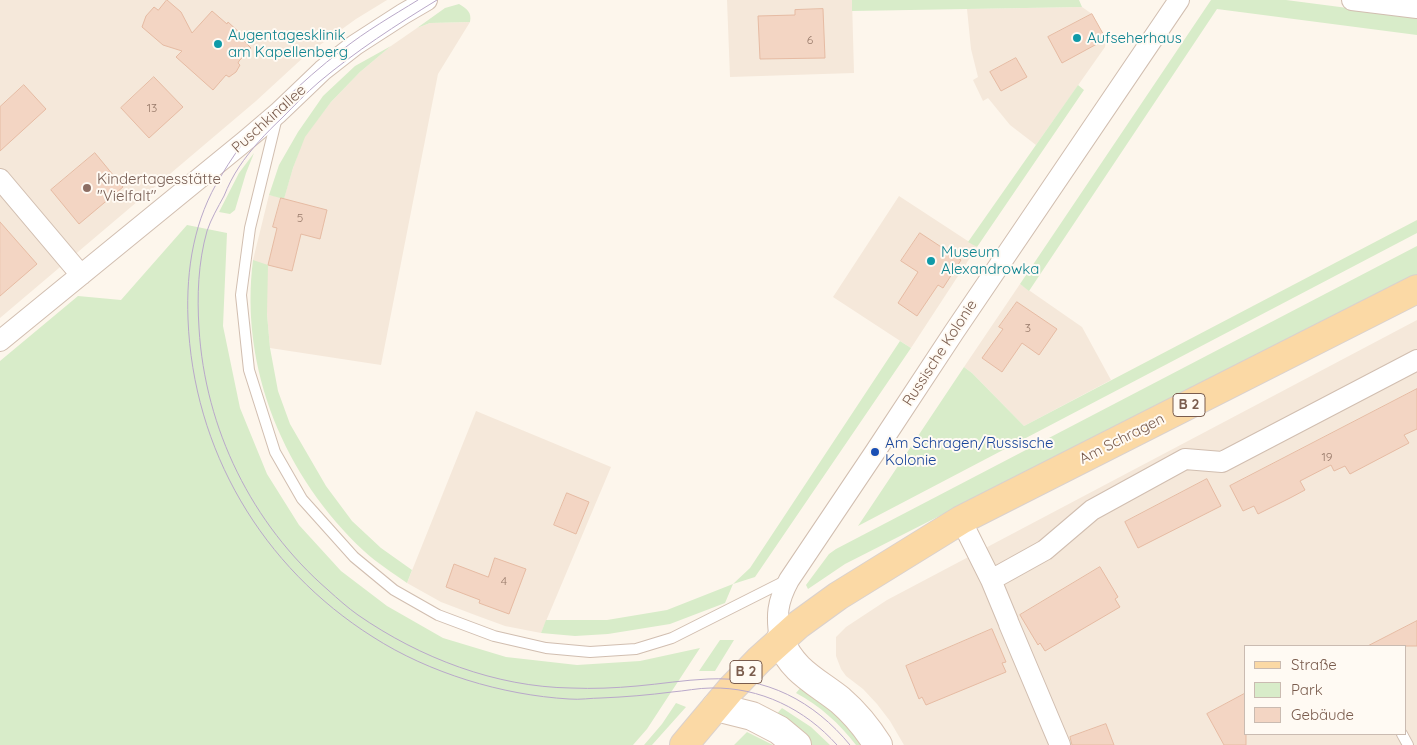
<!DOCTYPE html>
<html>
<head>
<meta charset="utf-8">
<style>
  body { margin:0 }
  #map { position:relative; width:1417px; height:745px; overflow:hidden; background:#fdf6ec; font-family:Quicksand,sans-serif }
  canvas { display:block }
  .legend { position:absolute; left:1244px; top:645px; width:162px; height:90px; box-sizing:border-box; background:#fffaf3; border:1px solid #cabbb1; margin:0; padding:6px 9px; list-style:none; font-size:15px; color:#7a5c4d }
  .legend li { display:flex; align-items:center; gap:10px; height:25px }
  .legend b { width:25px; border:1px solid #cabbb1 }
</style>
</head>
<body>
<div id="map">
<canvas width="1417" height="745"></canvas>
<ul class="legend">
<li><b style="height:6px;background:#fbd9a5"></b>Straße</li>
<li><b style="height:14px;background:#d8ecc9"></b>Park</li>
<li><b style="height:14px;background:#f3d5c3"></b>Gebäude</li>
</ul>
</div>
<script>
const ctx = document.querySelector('canvas').getContext('2d');
ctx.lineJoin = 'round';
function paint(path, color) { ctx.fillStyle = color; ctx.fill(path, 'evenodd'); }
function trace(path, color, width, dash) { ctx.strokeStyle = color; ctx.lineWidth = width; ctx.lineCap = dash ? 'butt' : 'round'; ctx.setLineDash(dash || []); ctx.stroke(path); }
function write(font, color, halo, rows, align = 'center') {
  ctx.font = font + ' Quicksand,sans-serif'; ctx.lineWidth = 4; ctx.setLineDash([]); ctx.textBaseline = 'middle'; ctx.strokeStyle = halo; ctx.fillStyle = color; for (const [text, x, y, turn = 0] of rows) {
    ctx.save(); ctx.translate(x, y); ctx.rotate((+turn || 0) * Math.PI / 180); ctx.textAlign = isNaN(turn) ? turn : align; if (halo) ctx.strokeText(text, 0, 0); ctx.fillText(text, 0, 0); ctx.restore();
  }
}
const residential = new Path2D(`
  M0,0H387L356,19L306,55L256,101L0,318Z
  M727,0H852L854,73L730,77Z
  M1082,7L1092,14L1106,39L1105,47L1036,145L1010,125L988,98L983,101L973,80L978,77L971,49L967,9Z
  M470,22L438,74L381,365L270,348L267,314L253,260L269,195L284,198L293,168L304,137L331,102L360,72L391,46L417,28L430,23Z
  M899,196L977,247L911,348L833,297Z
  M1020,284L1082,327L1111,380L1024,426L972,373L964,367Z
  M1417,320V745H904L890,721L877,704L863,689L846,676L841,669L836,656V637L846,627L887,600ZM1246,646H1406V734H1246Z
  M476,411L611,467L541,633L505,626L475,615L441,602L407,583Z`);
const green = new Path2D(`
  M852,0H1079L1082,7L852,11Z
  M1211,0H1286L1417,17V35L1217,9L1029,291L1020,284Z
  M459,4C467,9 472,12 470,22L430,23L417,28L445,8Z
  M391,46L360,72L331,102L305,137L293,168L284,199L269,195L279,165L298,132L323,96L355,66Z
  M1078,85L1084,90L977,247L968,242Z
  M254,153L246,173L235,210L230,214L219,212L239,173Z
  M1417,220V233L858,526L964,367L972,373L1024,426Z
  M187,225L227,233L223,326L240,408L267,474L299,525L341,571L387,606L443,638L506,657L577,665L640,661L700,648L647,729L633,745H0V361L78,296L121,300Z
  M1417,246V275L1119,430L1085,442L845,564L808,589L806,585L829,554L836,549Z
  M253,260L268,265L267,314L270,348L278,391L290,424L326,486L352,521L381,548L412,570L407,583C393,573 377,563 364,551C285,477 239,369 253,260Z
  M900,341L911,348L755,577L733,584L725,603L670,624L608,634L575,636L541,633L546,620H607L667,610L733,584L750,568Z
  M720,640H734L715,671H699Z
  M802,686L824,703L845,722L863,745H856C839,723 820,706 796,693Z
  M676,703L686,707L652,745H644L662,724Z
  M782,708L811,727L830,745H810L774,717Z
  M747,732L773,745H734Z`);
const building = new Path2D(`
  M167,0L181,12L192,33L212,11L227,24L228,22L241,34L239,36L251,48L239,61L238,63L240,65L236,72L229,77L226,75L213,90L176,57L182,51L163,45L142,27L146,16L154,7L158,10Z
  M823,9L825,58L760,59L758,16L795,15V10Z
  M1092,14L1106,39L1062,63L1048,37Z
  M1016,58L1027,77L1001,91L990,72Z
  M154,77L183,107L149,138L121,108Z
  M24,85L46,109L0,151V107Z
  M95,153L123,187L79,224L51,190Z
  M281,198L327,210L320,239L301,234L292,271L268,265L277,228L273,227Z
  M0,222L37,264L0,296Z
  M920,233L961,260L943,288L938,285L917,316L898,303L918,272L901,261Z
  M1017,302L1057,329L1039,355L1022,343L1002,372L982,358L1003,329L999,327Z
  M1417,389V429L1404,435L1409,443L1350,474L1345,466L1334,471L1331,465L1300,481L1305,490L1290,498L1258,514L1254,506L1243,511L1230,486Z
  M1207,479L1221,506L1138,548L1125,522Z
  M567,493L589,502L576,534L554,525Z
  M495,558L526,569L509,614L479,603L480,600L446,587L454,564L488,577Z
  M1100,567L1118,597L1115,599L1120,607L1045,651L1040,643L1038,645L1020,615Z
  M1417,621V646H1368Z
  M992,629L1006,662L1002,663L1006,672L926,705L922,697L919,699L906,666Z
  M1246,693V745H1224L1207,714Z
  M1106,724L1114,745H1072L1070,737Z`);
const lane = new Path2D(`
  M277,117L250,228L241,295L249,370L275,452L302,499L354,557L394,590L438,615L494,636L546,648L590,652L636,649L672,638L787,580
  M1402,734L1408,745`);
const street = new Path2D(`
  M1352,0L1417,8
  M0,179L81,275
  M0,341L245,141L278,113L323,70L355,45L403,14L427,0
  M961,520L991,580L1008,621
  M991,580L1045,550L1092,510L1185,459L1222,462L1417,360
  M1009,624L1060,745
  M780,640C776,616 777,602 789,580L875,452L954,332L1179,0`);
const secondary = new Path2D(`
  M780,640C792,671 816,681 840,700C855,713 868,729 878,745
  M716,707L752,716L779,730L797,745`);
const primary = new Path2D(`
  M684,745L731,689L759,660L798,625L838,596L961,520L1417,289`);
const tram = new Path2D(`
  M418,0C392,16 366,31 342,50C321,66 302,83 283,101C272,111 260,121 251,133C240,146 230,161 221,176C194,219 186,269 188,319C193,450 262,567 373,637C429,673 502,695 569,699C580,700 591,698 601,698C625,697 649,695 672,692C685,691 698,688 711,688C760,687 805,709 837,745
  M437,0C396,25 356,51 319,82C306,93 294,106 282,118C266,133 251,149 239,167C233,176 228,186 224,196C218,207 211,219 207,231C198,263 197,296 199,328C205,429 252,524 328,590C338,599 348,608 358,615C420,658 496,687 571,688C593,689 615,688 637,686C660,684 684,680 708,679C766,676 814,701 850,745`);
const markers = [
  [1077,38,5,"#0f9aa8"],
  [218,44,5,"#0f9aa8"],
  [87,188,5,"#8d6e63"],
  [931,261,5,"#0f9aa8"],
  [875,452,5,"#1a4fb4"]
];
const numberNames = [
  ["6",810,40],
  ["13",152,108],
  ["5",300,218],
  ["3",1028,328],
  ["19",1327,457],
  ["4",504,581]
];
const shields = [
  [1189,405,32],
  [746,672,32]
];
const shieldNames = [
  ["B 2",1189,405],
  ["B 2",746,672]
];
const cultureNames = [
  ["Augentagesklinik",228,35],
  ["am Kapellenberg",228,52],
  ["Aufseherhaus",1087,38],
  ["Museum",941,252],
  ["Alexandrowka",941,269]
];
const streetNames = [
  ["Puschkinallee",269,119,-42],
  ["Russische Kolonie",940,353,-57],
  ["Am Schragen",1122,439,-27]
];
const educationNames = [
  ["Kindertagesstätte",97,179],
  ["\"Vielfalt\"",97,196]
];
const transitNames = [
  ["Am Schragen/Russische",885,443],
  ["Kolonie",885,460]
];
paint(residential, '#f5e8da');
paint(green, '#d8ecc9');
paint(building, '#f3d5c3');
trace(building, '#e6bba3', 1);
trace(lane, '#d1beb0', 12);
trace(street, '#d1beb0', 22);
trace(secondary, '#d6c0b0', 30);
trace(primary, '#dad1cd', 30);
trace(lane, '#fff', 10);
trace(street, '#fff', 20);
trace(secondary, '#fff', 28);
trace(primary, '#fbd9a5', 28);
trace(tram, '#b9a8c9', 1);
for (const [x, y, r, color] of markers) { const dot = new Path2D(); dot.arc(x, y, r, 0, 2 * Math.PI); ctx.fillStyle = color; ctx.fill(dot); trace(dot, '#fffaf3', 2); }
write('12px', '#987a6a', null, numberNames);
for (const [x, y, w] of shields) { const box = new Path2D(); box.roundRect(x - w / 2, y - 11.5, w, 23, 4); ctx.fillStyle = '#fffaf3'; ctx.fill(box); trace(box, '#7a5c4d', 1); }
write('bold 14px', '#7a5c4d', null, shieldNames);
write('15px', '#0d838f', '#fffaf3', cultureNames, 'left');
write('15px', '#7a5c4d', '#fffaf3', streetNames);
write('15px', '#785e54', '#fffaf3', educationNames, 'left');
write('15px', '#164399', '#fffaf3', transitNames, 'left');
</script>
</body>
</html>
